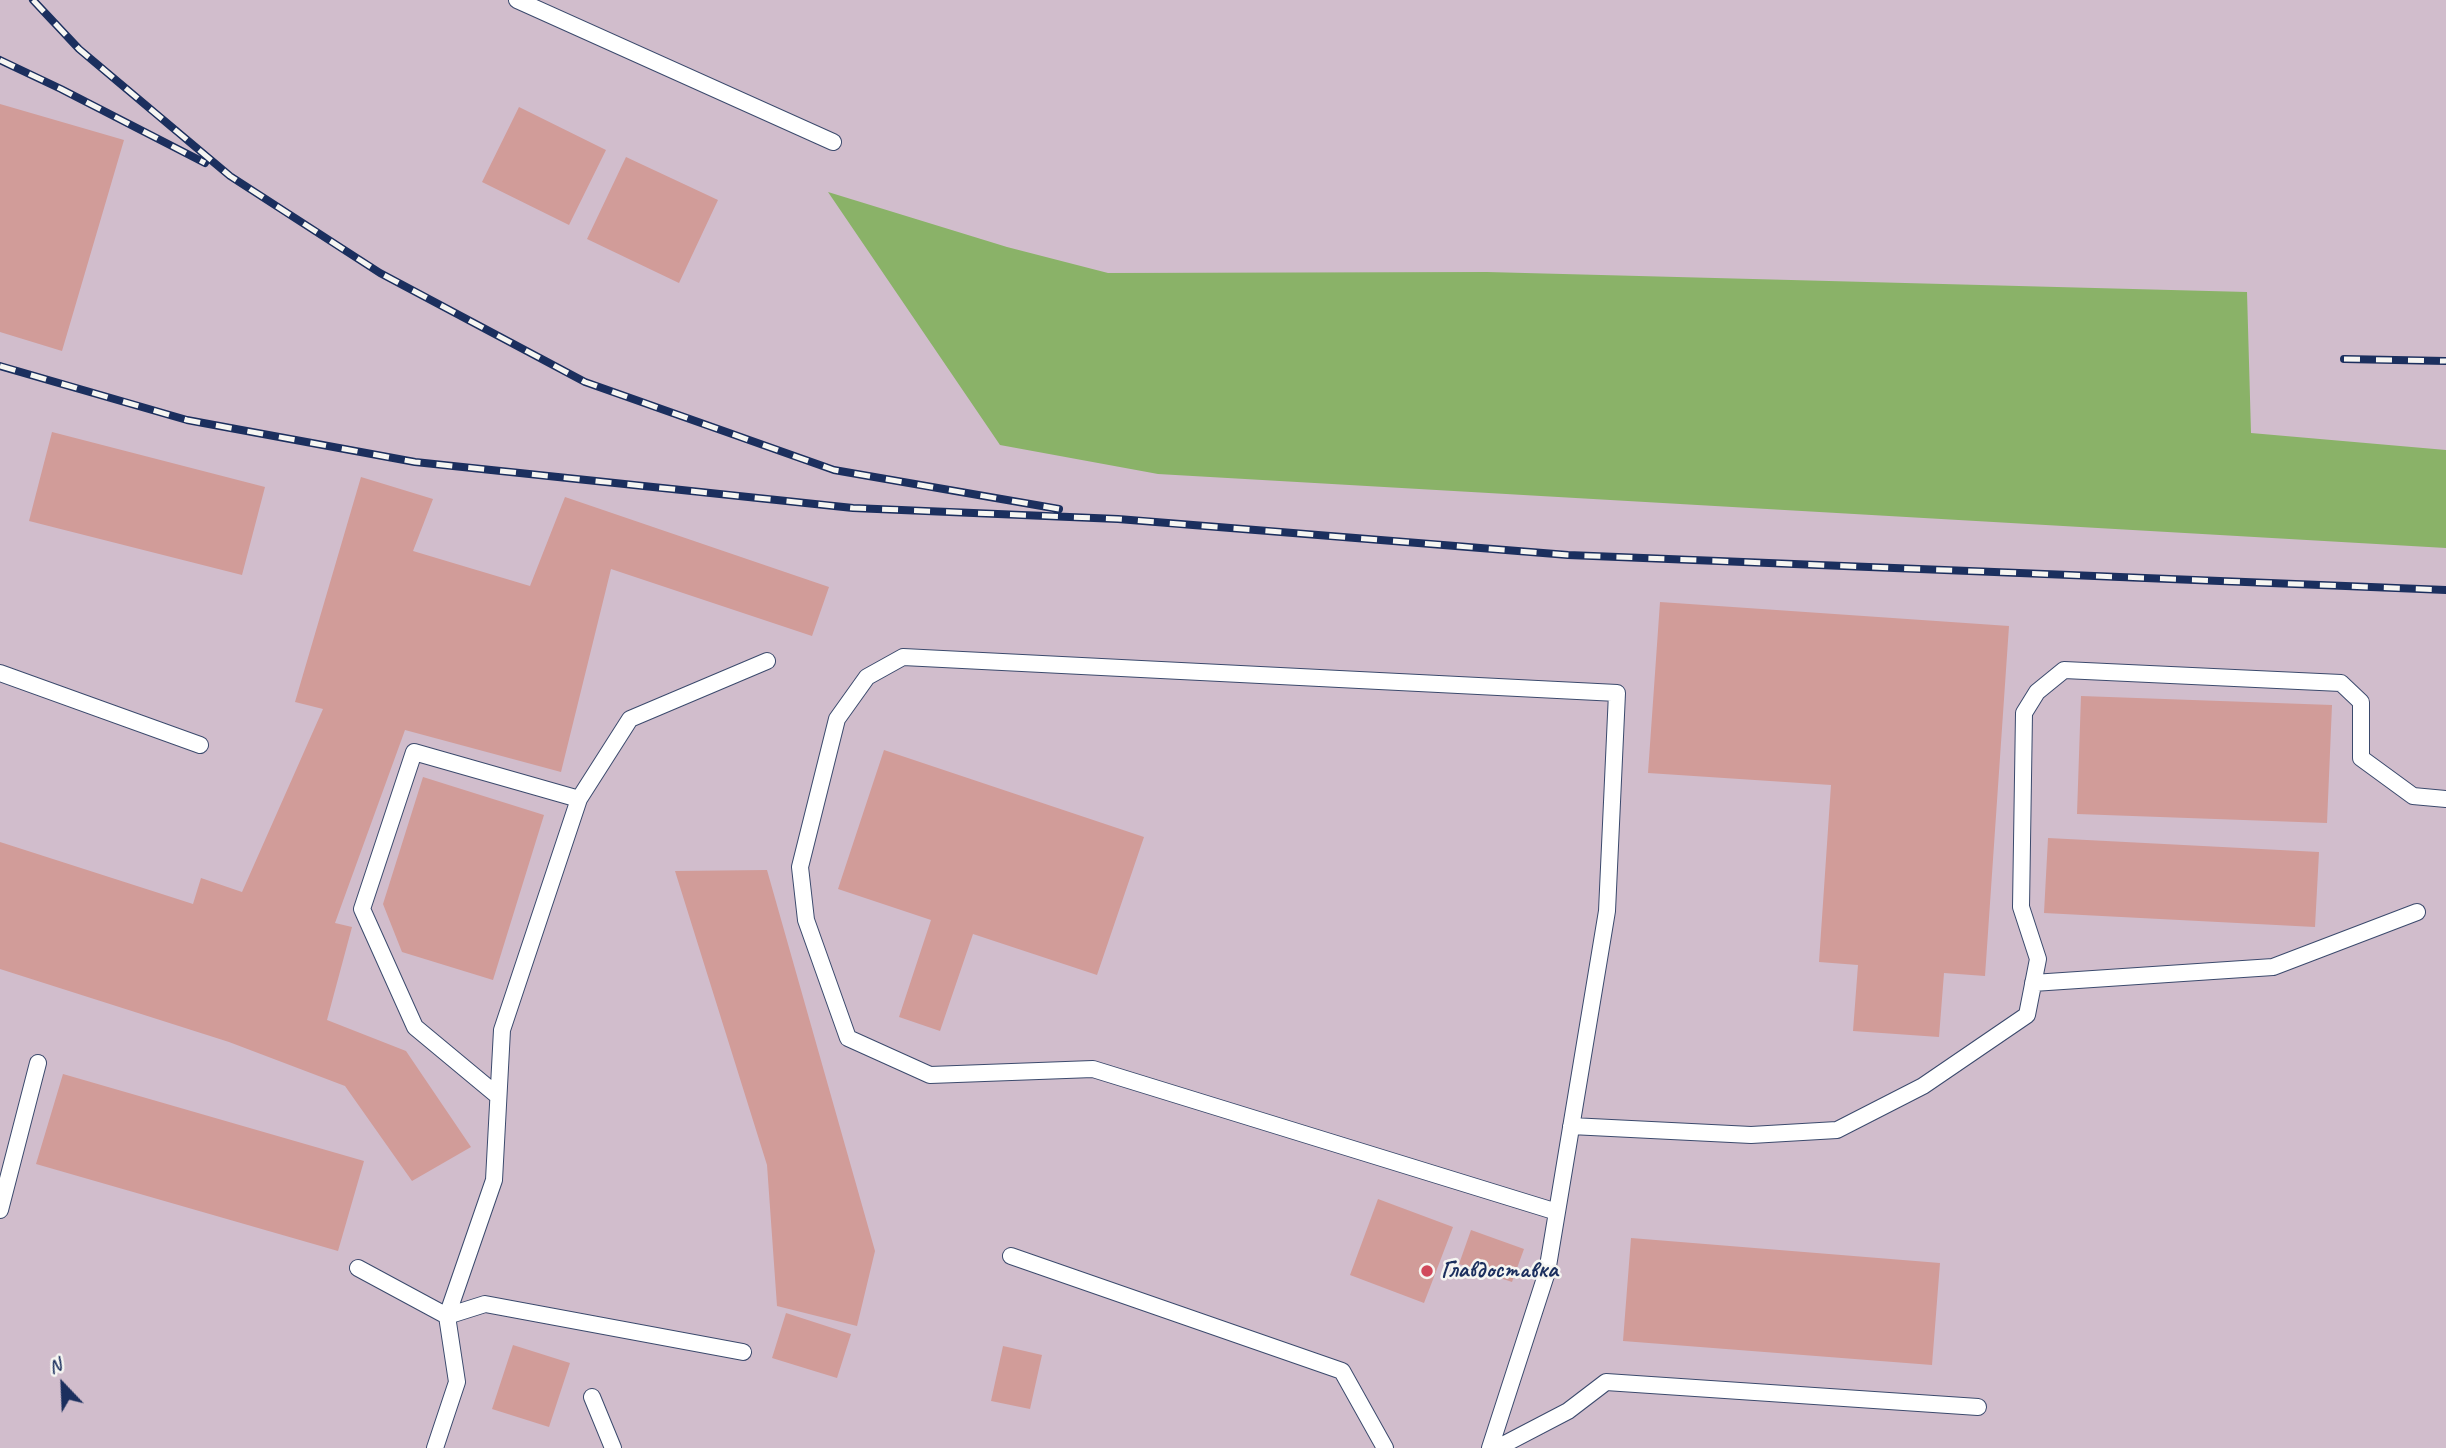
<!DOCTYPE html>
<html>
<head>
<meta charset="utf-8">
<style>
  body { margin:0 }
  #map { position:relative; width:2446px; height:1448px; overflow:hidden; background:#f1e0c3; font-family:Caveat,sans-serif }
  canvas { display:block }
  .north { position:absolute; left:28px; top:1350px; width:70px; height:70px; -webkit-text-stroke:5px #f6f6f2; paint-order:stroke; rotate:337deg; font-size:19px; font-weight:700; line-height:28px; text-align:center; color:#1b2f5e }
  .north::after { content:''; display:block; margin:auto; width:24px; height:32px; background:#1b2f5e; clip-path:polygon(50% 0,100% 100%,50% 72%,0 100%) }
</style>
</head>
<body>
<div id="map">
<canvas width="2446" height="1448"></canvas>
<div class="north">N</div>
</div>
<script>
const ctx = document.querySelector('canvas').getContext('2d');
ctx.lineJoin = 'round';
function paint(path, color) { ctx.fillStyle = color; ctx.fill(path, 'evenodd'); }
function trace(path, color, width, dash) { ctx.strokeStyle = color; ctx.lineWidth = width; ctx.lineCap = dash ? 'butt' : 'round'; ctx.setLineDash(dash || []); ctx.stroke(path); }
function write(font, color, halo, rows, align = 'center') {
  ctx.font = font + ' Caveat,sans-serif'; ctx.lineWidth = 5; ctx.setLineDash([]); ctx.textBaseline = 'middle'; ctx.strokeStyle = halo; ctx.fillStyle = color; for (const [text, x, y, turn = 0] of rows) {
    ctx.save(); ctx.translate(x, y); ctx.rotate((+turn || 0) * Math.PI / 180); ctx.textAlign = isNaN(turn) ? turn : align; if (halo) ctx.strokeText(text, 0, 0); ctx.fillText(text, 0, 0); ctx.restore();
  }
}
const industrial = new Path2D(`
  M0,0H2446V1448H0Z`);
const forest = new Path2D(`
  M828,192L1007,247L1108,273L1487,272L2247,292L2251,433L2446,450V548L1158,474L1000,445Z`);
const building = new Path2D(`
  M0,104L124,140L62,351L0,332Z
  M519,107L606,150L569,225L482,182Z
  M626,157L718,200L679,283L587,239Z
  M52,432L265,487L242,575L29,521Z
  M361,477L433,499L413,551L530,586L565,497L829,587L812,636L611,569L561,772L405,730L335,923L352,927L327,1020L406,1051L471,1147L412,1181L345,1086L229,1042L0,969V842L193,904L201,878L242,892L323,709L295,702Z
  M1660,602L2009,626L1985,976L1944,973L1939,1037L1853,1031L1858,965L1819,962L1831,785L1648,773Z
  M2081,696L2332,705L2327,823L2077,814Z
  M884,750L1144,837L1097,975L973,934L940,1031L899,1017L931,920L838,889Z
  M423,777L544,815L493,980L402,952L383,904Z
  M2048,838L2319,852L2315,927L2044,913Z
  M767,870L875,1251L857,1326L777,1306L767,1165L675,871Z
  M63,1074L364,1161L338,1251L36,1164Z
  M1378,1199L1453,1227L1424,1303L1350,1275Z
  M1471,1230L1524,1249L1512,1282L1459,1264Z
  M1631,1238L1940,1263L1932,1365L1623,1341Z
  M786,1313L851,1334L837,1378L772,1358Z
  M513,1345L570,1363L549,1427L492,1409Z
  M1003,1346L1042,1355L1030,1409L991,1401Z`);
const lane = new Path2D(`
  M517,0L833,142
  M0,673L200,745
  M579,799L630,719L767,661
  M2033,983L2273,967L2417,912
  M1571,1126L1751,1135L1837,1130L1923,1086L2027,1015L2038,959L2021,907L2024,713L2037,692L2064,670L2341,683L2361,702V758L2413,796L2446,799
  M0,1210L38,1063
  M1011,1256L1342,1371L1385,1448
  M358,1268L447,1316L485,1304L743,1352
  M592,1397L613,1448
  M435,1448L457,1382L447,1316L494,1180L502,1030L579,799L414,752L362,909L415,1027L498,1096
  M1490,1448L1547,1272L1557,1212L1607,911L1617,693L903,657L867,677L837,719L800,867L806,920L848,1038L930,1075L1093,1069L1557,1212
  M1497,1448L1568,1411L1606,1382L1978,1407`);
const rail = new Path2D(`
  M33,0L79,49L230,176L380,273L585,382L834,470L1059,509
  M0,60L61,89L205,163
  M2344,359L2446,361
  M0,366L187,420L415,462L853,508L1118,519L1568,555L2446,590`);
const markers = [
  [1427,1271,7,"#d1495b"]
];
const poiNames = [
  ["Главдоставка",1441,1271]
];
paint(industrial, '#d1bdcc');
paint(forest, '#8ab268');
paint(building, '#d19c99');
trace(lane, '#3b4a6d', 18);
trace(lane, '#fff', 16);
trace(rail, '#1b2f5e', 8);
trace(rail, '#f6f6f2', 5, [16]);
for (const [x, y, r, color] of markers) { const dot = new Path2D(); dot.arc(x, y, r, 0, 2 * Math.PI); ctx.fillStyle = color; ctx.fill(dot); trace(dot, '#f6f6f2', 2.5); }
write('bold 24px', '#1b2f5e', '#f6f6f2', poiNames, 'left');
</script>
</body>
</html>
